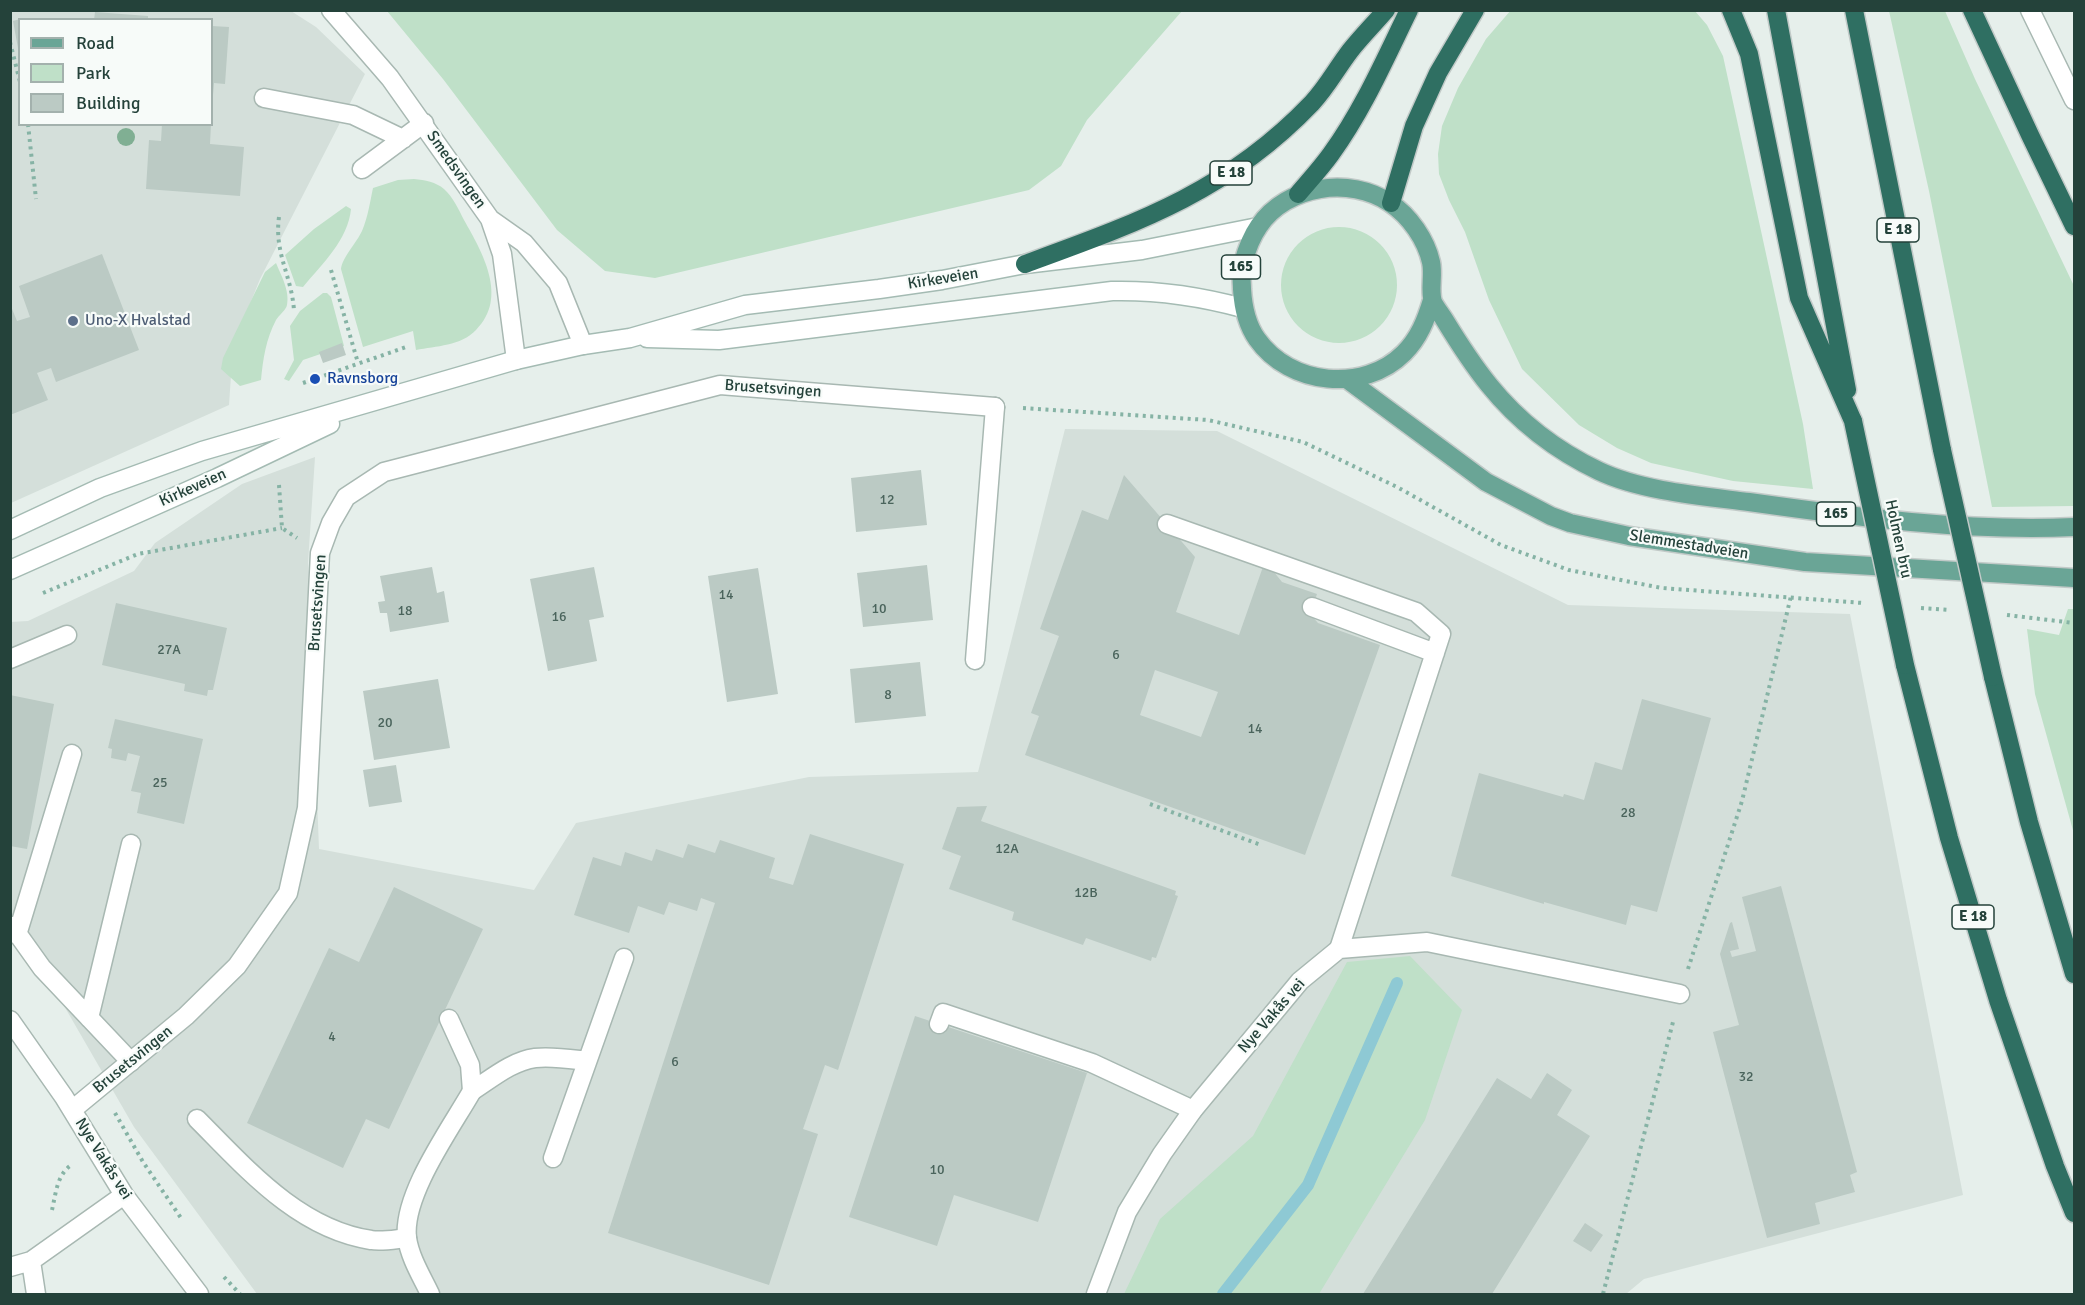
<!DOCTYPE html>
<html>
<head>
<meta charset="utf-8">
<style>
  body { margin:0 }
  #map { position:relative; width:2085px; height:1305px; overflow:hidden; background:#e6efeb; font-family:Signika,sans-serif }
  canvas { display:block }
  .frame { position:absolute; inset:0; border:12px solid #24423a; pointer-events:none }
  .legend { position:absolute; left:18px; top:18px; width:195px; height:108px; box-sizing:border-box; background:#f7fbf9; border:2px solid #a3b1ad; margin:0; padding:8px 10px; list-style:none; font-size:18px; color:#24423a }
  .legend li { display:flex; align-items:center; gap:12px; height:30px }
  .legend b { width:30px; border:2px solid #a3b1ad }
</style>
</head>
<body>
<div id="map">
<canvas width="2085" height="1305"></canvas>
<div class="frame"></div>
<ul class="legend">
<li><b style="height:8px;background:#6aa596"></b>Road</li>
<li><b style="height:16px;background:#bfe0c8"></b>Park</li>
<li><b style="height:16px;background:#bbcac4"></b>Building</li>
</ul>
</div>
<script>
const ctx = document.querySelector('canvas').getContext('2d');
ctx.lineJoin = 'round';
function paint(path, color) { ctx.fillStyle = color; ctx.fill(path, 'evenodd'); }
function trace(path, color, width, dash) { ctx.strokeStyle = color; ctx.lineWidth = width; ctx.lineCap = dash ? 'butt' : 'round'; ctx.setLineDash(dash || []); ctx.stroke(path); }
function write(font, color, halo, rows, align = 'center') {
  ctx.font = font + ' Signika,sans-serif'; ctx.lineWidth = 4.5; ctx.setLineDash([]); ctx.textBaseline = 'middle'; ctx.strokeStyle = halo; ctx.fillStyle = color; for (const [text, x, y, turn = 0] of rows) {
    ctx.save(); ctx.translate(x, y); ctx.rotate((+turn || 0) * Math.PI / 180); ctx.textAlign = isNaN(turn) ? turn : align; if (halo) ctx.strokeText(text, 0, 0); ctx.fillText(text, 0, 0); ctx.restore();
  }
}
const built = new Path2D(`
  M11,11H291L316,27L365,74L260,279L233,346L229,405L11,503ZM20,20H212V124H20Z
  M1065,429L1217,431L1568,605L1850,614L1963,1195L1644,1279L1626,1294H257L134,1127L11,914L10,622L28,621L134,571L155,543L242,484L315,457L308,563L319,849L534,890L576,823L809,777L978,772Z`);
const green = new Path2D(`
  M1511,10L1695,11L1707,25L1723,56L1803,424L1813,489L1733,481L1651,463L1617,448L1579,425L1522,369L1489,300L1465,232L1449,200L1439,174L1438,154L1442,126L1458,88L1486,39Z
  M387,11H1182L1087,120L1061,166L1029,190L655,278L605,271L557,230L443,79Z
  M1889,11H1945L1975,79L2074,286V506L1992,507L1929,191Z
  M414,179C425,180 436,182 444,189C453,197 459,210 464,220C482,252 509,297 476,330C461,346 436,346 416,350L413,331L363,347L341,269C342,258 357,242 362,231C368,217 370,202 373,188L398,180Z
  M346,206L351,209C348,240 322,264 303,287L296,286L285,255L314,229Z
  M1281 285a58 58 0 1 1 116 0a58 58 0 1 1-116 0Z
  M276,263C281,275 290,291 287,305C286,310 279,315 276,320C266,339 263,359 261,380L240,386L221,369L223,358L265,272Z
  M323,293H327L331,297L344,346L303,360L289,381L284,379L294,360L290,326L300,311Z
  M2068,609H2074V834L2035,694L2027,629L2059,635Z
  M1410,956L1462,1010L1425,1120L1319,1294H1124L1160,1219L1253,1136L1347,962Z`);
const stream = new Path2D(`
  M1223,1294L1308,1185L1397,983`);
const building = new Path2D(`
  M95,12L148,16V20H94Z
  M20,19V47L18,48L13,21Z
  M212,26L229,27L225,84L214,83L213,95H212Z
  M162,124H211L210,144L244,147L240,196L146,189L149,140L161,141Z
  M102,254L139,350L56,382L51,368L37,373L48,400L10,415V304L17,321L30,317L19,286Z
  M342,343L346,355L323,363L319,352Z
  M921,470L927,525L856,532L851,478Z
  M1124,475L1195,557L1176,612L1239,635L1265,561L1282,582L1317,594L1310,614L1318,623L1380,645L1305,855L1025,755L1039,716L1031,713L1059,636L1040,629L1082,510L1108,520ZM1155,670L1218,692L1201,737L1140,715Z
  M927,565L933,620L863,627L857,573Z
  M432,567L437,593L444,591L449,622L390,632L387,613H380L378,602L385,601L380,576Z
  M594,567L604,617L589,620L597,661L548,671L530,579Z
  M758,568L778,694L727,702L708,576Z
  M116,603L227,628L213,690H208L207,696L184,691L185,684L102,665Z
  M920,662L926,716L855,723L850,669Z
  M438,679L450,748L374,760L363,691Z
  M10,695L54,704L27,849L10,846Z
  M1642,699L1711,718L1657,912L1631,905L1626,925L1544,902V904L1451,876L1479,773L1563,797L1564,794L1584,800L1595,762L1622,770Z
  M115,719L203,739L184,824L137,813L141,793L131,791L140,756L128,753L126,761L111,758L112,749L108,748Z
  M396,765L402,802L369,807L363,770Z
  M987,806L981,821L1176,891L1175,895L1178,896L1156,958L1152,957L1151,961L1086,938L1083,945L1012,920L1014,912L949,889L961,856L942,849L957,807Z
  M810,834L904,864L838,1070L825,1065L803,1129L818,1134L769,1285L608,1233L715,903L701,898L697,911L669,902L664,915L638,906L629,933L574,915L593,857L621,866L625,852L652,861L656,849L683,858L688,844L715,853L720,840L775,858L769,878L793,885Z
  M1781,886L1857,1172L1850,1175L1855,1192L1815,1203L1820,1224L1767,1238L1713,1032L1739,1025L1720,954L1730,923L1732,922L1739,949L1730,951L1732,957L1756,951L1742,897Z
  M394,887L483,929L389,1129L366,1119L343,1168L247,1123L329,948L359,962Z
  M915,1016L1087,1073L1038,1222L954,1195L937,1246L849,1217Z
  M1547,1073L1572,1090L1557,1115L1590,1136L1492,1294H1363L1497,1078L1531,1099Z
  M1585,1223L1603,1235L1591,1252L1573,1241Z`);
const path = new Path2D(`
  M10,42L20,82
  M28,124L36,199
  M279,217C274,254 292,276 294,311
  M331,270L358,363
  M303,383L406,347
  M1023,408L1208,420L1303,442L1397,487L1501,545L1569,570L1662,588L1863,603
  M279,485L282,528L297,538
  M43,593L138,554L282,528
  M1921,608L1949,610
  M2007,615L2074,623
  M1150,804L1261,845
  M1688,969L1742,801L1791,596
  M115,1113L143,1162L181,1218
  M52,1210C56,1193 57,1173 73,1164
  M224,1277L240,1294
  M1603,1294L1673,1022`);
const lane = new Path2D(`
  M264,98L353,115L403,139
  M362,169L424,123
  M1167,524L1416,612L1441,634L1339,949
  M1312,607L1435,653
  M10,659L67,635
  M975,660L995,407
  M12,926L42,968L131,1062
  M17,935L72,754
  M89,1018L131,844
  M449,1019L470,1065L472,1091C491,1079 512,1061 535,1058C552,1056 570,1059 587,1061
  M939,1024L943,1013L1092,1063L1193,1110
  M197,1119C246,1168 298,1229 371,1240C382,1242 396,1239 407,1238
  M553,1158L624,958`);
const street = new Path2D(`
  M331,10L390,78L490,219L502,254L516,360
  M2030,10L2074,100
  M490,219L524,243L558,283L583,345
  M10,1020L64,1097L124,1195L199,1294
  M72,1110L186,1016L237,966L288,893L307,808L320,553L331,523L346,497L384,472L720,385L995,407
  M31,1261L36,1294
  M10,1267L31,1261L124,1195
  M430,1294C422,1277 410,1258 407,1238C402,1195 451,1128 472,1091
  M1096,1294L1127,1212L1162,1154L1193,1110L1300,981L1339,949L1427,942L1680,994`);
const secondary = new Path2D(`
  M647,338L719,340L1112,291C1157,290 1199,296 1243,308
  M10,530L100,488L202,451L516,360L583,345L630,338L745,305L879,289L942,280L1025,264L1142,250L1258,227
  M10,570L217,478L330,424`);
const primary = new Path2D(`
  M1432,300C1426,320 1419,338 1404,353C1364,393 1290,386 1257,339C1247,325 1243,306 1242,289C1242,281 1240,271 1243,263C1246,252 1252,236 1259,226C1287,185 1350,176 1390,203C1410,216 1426,240 1431,262C1434,275 1429,290 1433,302C1436,308 1441,314 1444,319C1458,342 1472,364 1489,385C1518,421 1557,451 1599,471C1641,491 1702,496 1749,502C1856,517 1966,532 2074,527
  M1348,380L1486,482L1551,516L1570,523L1629,536L1805,562L2074,578`);
const highway = new Path2D(`
  M1731,10L1749,54L1799,298L1853,421
  M1776,10L1847,390
  M1854,10L1942,450
  M1972,10L2030,135L2074,226
  M1298,194C1309,181 1321,168 1331,154C1363,110 1385,59 1409,10
  M1391,203L1414,126L1438,73L1475,10
  M1025,264C1137,223 1227,192 1312,103C1327,87 1337,68 1350,51C1361,37 1374,24 1386,10
  M1905,665L1949,838L1998,1000L2055,1166L2074,1213
  M1993,677L2029,822L2074,974`);
const highwayBridge = new Path2D(`
  M1853,421L1905,665
  M1942,450L1993,677`);
const trees = [
  [126,137]
];
const markers = [
  [73,321,6,"#5c6f8a"],
  [315,379,6,"#1a4fb4"]
];
const numberNames = [
  ["12",887,500],
  ["14",726,595],
  ["10",879,609],
  ["18",405,611],
  ["16",559,617],
  ["27A",169,650],
  ["6",1116,655],
  ["8",888,695],
  ["20",385,723],
  ["14",1255,729],
  ["25",160,783],
  ["28",1628,813],
  ["12A",1007,849],
  ["12B",1086,893],
  ["4",332,1037],
  ["6",675,1062],
  ["32",1746,1077],
  ["10",937,1170]
];
const shields = [
  [1231,173,42],
  [1898,230,42],
  [1241,267,39],
  [1836,514,39],
  [1973,917,42]
];
const shieldNames = [
  ["E 18",1231,173],
  ["E 18",1898,230],
  ["165",1241,267],
  ["165",1836,514],
  ["E 18",1973,917]
];
const streetNames = [
  ["Smedsvingen",456,170,55],
  ["Kirkeveien",943,279,-9],
  ["Brusetsvingen",773,389,4],
  ["Kirkeveien",193,488,-24],
  ["Holmen bru",1898,539,78],
  ["Slemmestadveien",1689,545,9],
  ["Brusetsvingen",318,603,-86],
  ["Nye Vakås vei",1272,1016,-49],
  ["Brusetsvingen",133,1060,-39],
  ["Nye Vakås vei",103,1159,58]
];
const serviceNames = [
  ["Uno-X Hvalstad",85,321]
];
const transitNames = [
  ["Ravnsborg",327,379]
];
paint(built, '#d4dfda');
paint(green, '#bfe0c8');
trace(stream, '#8ec9d4', 12);
paint(building, '#bbcac4');
trace(lane, '#a8b8b2', 21);
trace(street, '#a8b8b2', 21);
trace(secondary, '#a4bbb3', 21);
trace(primary, '#c2cac8', 21);
trace(highway, '#c2cac8', 21);
trace(path, '#86b3a5', 4, [3, 4.5]);
trace(lane, '#fff', 18);
trace(street, '#fff', 18);
trace(secondary, '#fff', 18);
trace(primary, '#6aa596', 18);
trace(highway, '#2f6f62', 18);
trace(highwayBridge, '#c2cac8', 21, []);
trace(highwayBridge, '#2f6f62', 18);
ctx.fillStyle = '#80af93';
for (const [x, y] of trees) { ctx.beginPath(); ctx.arc(x, y, 9, 0, 2 * Math.PI); ctx.fill(); }
for (const [x, y, r, color] of markers) { const dot = new Path2D(); dot.arc(x, y, r, 0, 2 * Math.PI); ctx.fillStyle = color; ctx.fill(dot); trace(dot, '#f7fbf9', 2); }
write('14px', '#4a645c', null, numberNames);
for (const [x, y, w] of shields) { const box = new Path2D(); box.roundRect(x - w / 2, y - 12, w, 24, 4.5); ctx.fillStyle = '#f7fbf9'; ctx.fill(box); trace(box, '#24423a', 1.5); }
write('bold 15px', '#24423a', null, shieldNames);
write('16px', '#24423a', '#f7fbf9', streetNames);
write('16px', '#4e5e75', '#f7fbf9', serviceNames, 'left');
write('16px', '#164399', '#f7fbf9', transitNames, 'left');
</script>
</body>
</html>
